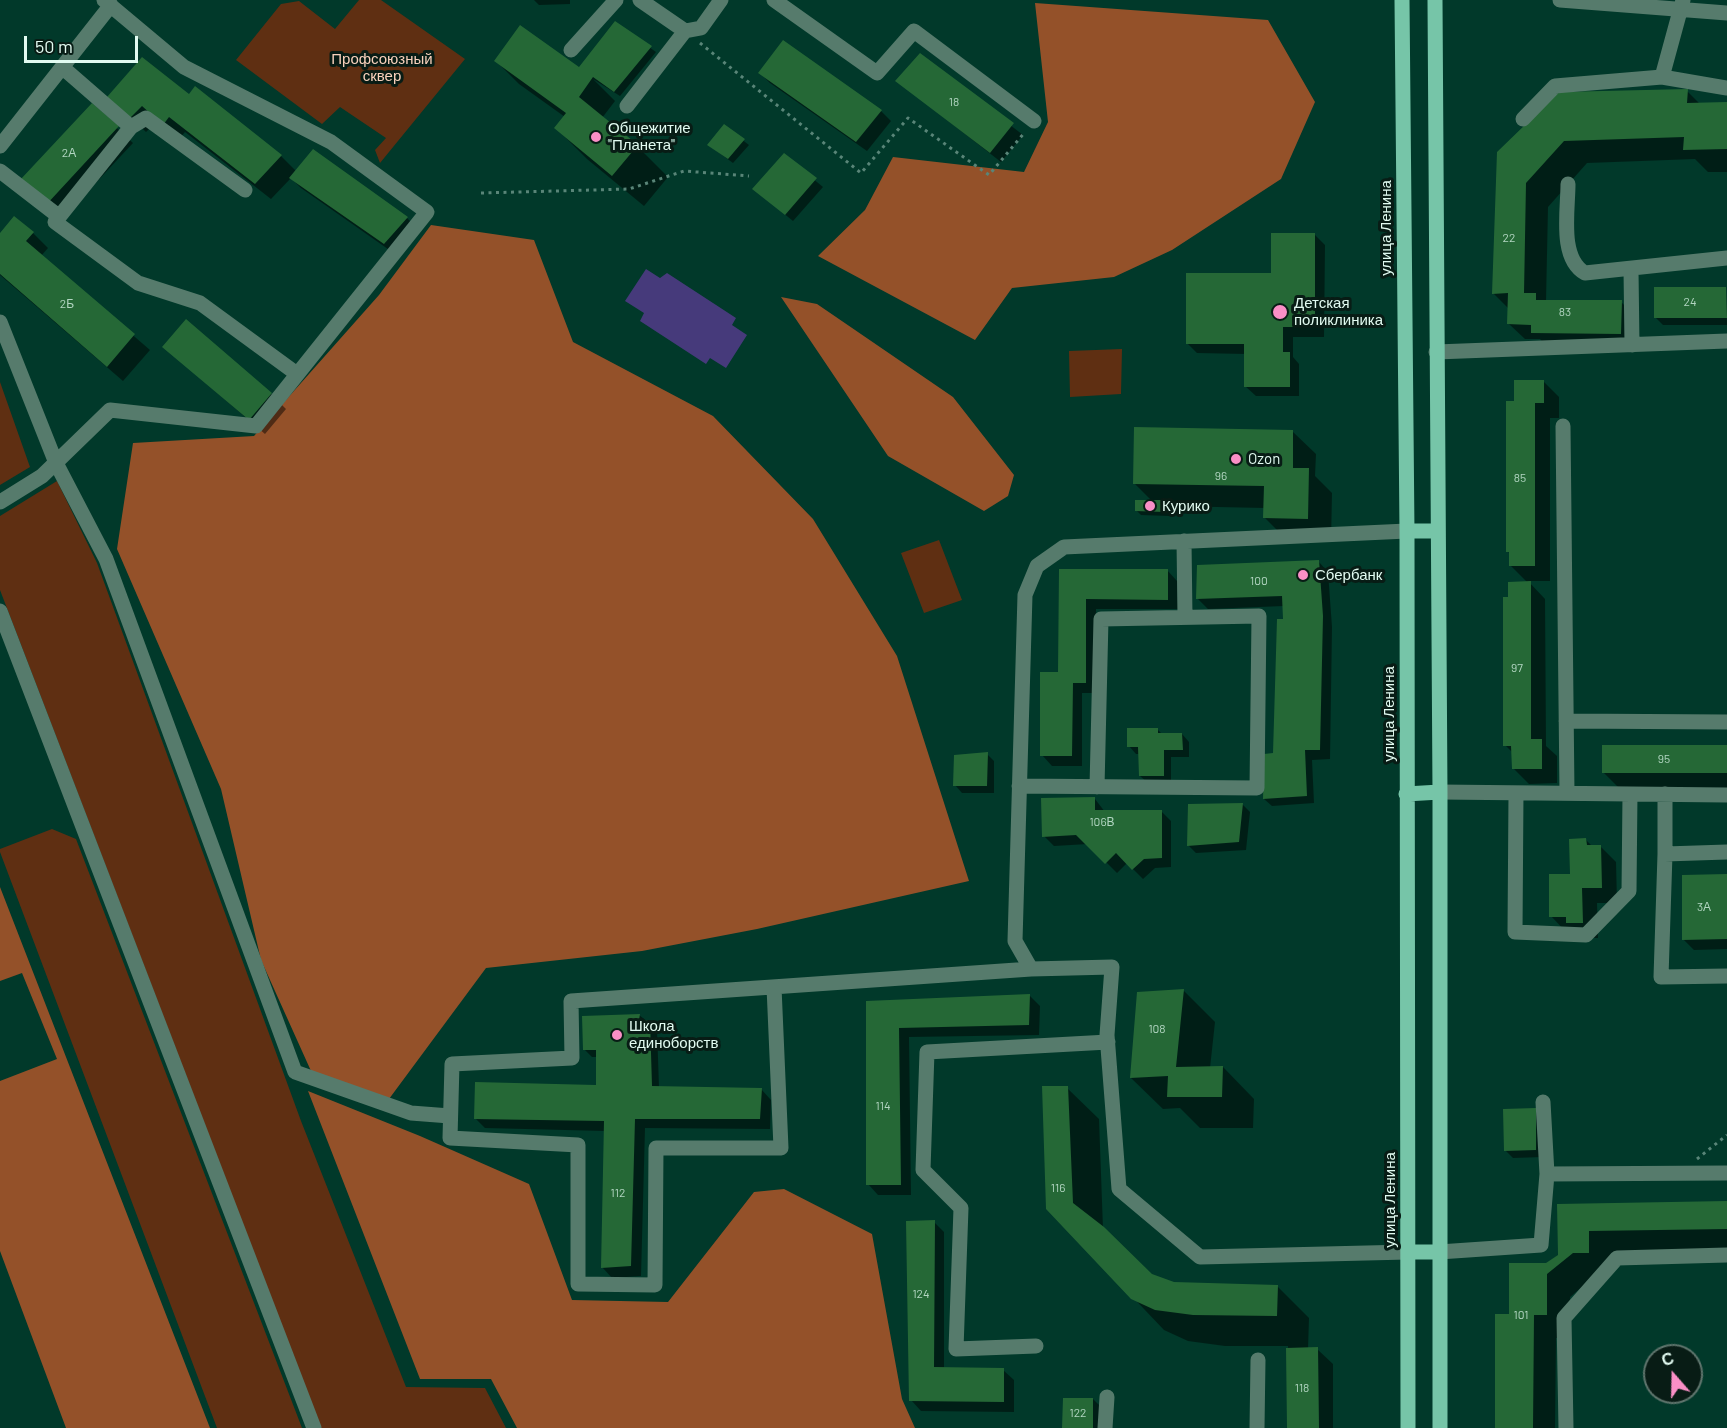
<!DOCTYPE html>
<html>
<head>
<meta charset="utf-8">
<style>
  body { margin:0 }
  #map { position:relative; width:1727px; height:1428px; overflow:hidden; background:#01392a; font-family:Barlow,sans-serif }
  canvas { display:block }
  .north { position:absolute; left:1643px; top:1344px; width:60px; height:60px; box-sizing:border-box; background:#081c15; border:2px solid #5f756d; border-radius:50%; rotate:340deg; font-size:16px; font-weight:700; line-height:24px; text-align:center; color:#e2fbf1 }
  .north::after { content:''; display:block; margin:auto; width:21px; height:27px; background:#fa8fc6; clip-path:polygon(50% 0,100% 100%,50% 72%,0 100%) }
  .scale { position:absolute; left:24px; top:36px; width:114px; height:27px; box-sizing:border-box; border:3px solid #e2fbf1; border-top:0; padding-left:8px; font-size:18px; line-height:21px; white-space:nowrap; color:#e2fbf1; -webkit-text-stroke:4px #081c15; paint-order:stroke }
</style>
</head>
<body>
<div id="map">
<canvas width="1727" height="1428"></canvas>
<div class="north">С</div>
<div class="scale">50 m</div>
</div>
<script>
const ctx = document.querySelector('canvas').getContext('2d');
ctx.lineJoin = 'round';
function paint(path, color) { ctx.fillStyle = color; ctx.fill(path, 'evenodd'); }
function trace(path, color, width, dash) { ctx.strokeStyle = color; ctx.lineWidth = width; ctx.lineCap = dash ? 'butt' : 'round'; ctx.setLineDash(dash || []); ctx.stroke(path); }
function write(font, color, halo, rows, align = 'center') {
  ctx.font = font + ' Barlow,sans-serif'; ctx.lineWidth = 6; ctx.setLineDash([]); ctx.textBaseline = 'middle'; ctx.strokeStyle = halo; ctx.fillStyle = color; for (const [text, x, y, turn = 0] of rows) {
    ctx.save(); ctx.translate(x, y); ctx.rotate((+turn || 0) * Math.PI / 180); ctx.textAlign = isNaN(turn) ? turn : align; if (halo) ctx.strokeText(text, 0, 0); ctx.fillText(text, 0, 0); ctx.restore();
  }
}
const green = new Path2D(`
  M359,0H381L465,59L380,163L375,150L386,138L340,107L322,124L236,60L281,4L299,1L335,29Z
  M1122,349L1121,394L1070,397L1069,351Z
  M0,382L30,467L0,485Z
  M57,481L97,563L301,1121L406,1387L485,1388L506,1428H321L0,590V516Z
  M939,540L962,600L924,613L901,553Z
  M52,829L76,839L302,1428H217L0,852V849Z`);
const forest = new Path2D(`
  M1035,3L1268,20L1315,102L1281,179L1172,250L1114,277L1012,288L975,340L818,256L865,210L893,157L1024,172L1048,122Z
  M431,225L534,240L573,342L713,416L813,519L897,656L969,881L757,929L642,951L486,968L389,1099L311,1071L261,960L221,789L117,549L133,443L254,436L379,295Z
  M781,297L817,304L953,397L1014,475L1008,496L984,511L888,456Z
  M0,887L210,1428H66L0,1251V1081L57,1059L22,973L0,981Z
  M308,1091L420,1136L529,1184L572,1300L668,1302L754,1192L784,1189L872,1234L902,1399L915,1428H517L491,1379H420Z`);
const water = new Path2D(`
  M646,269L660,278L667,273L736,318L732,325L747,335L726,368L710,358L706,364L640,321L644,313L625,301Z`);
const shadow = new Path2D(`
  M534,0H570V4L539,5Z
  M615,23L656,52L620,96L593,79L615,101L602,118L637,146L668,177L644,206L587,159L556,128L565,117L519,84L496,61L584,72Z
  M920,55L1023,135L1001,162L897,81Z
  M760,73L881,111L891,121L867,151L770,83Z
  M1687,91L1700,104L1727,103V172H1708L1695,159L1587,163L1548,207L1546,301L1621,302L1637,317L1636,349L1548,348L1540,339H1525L1509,324V309L1493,293L1499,153Z
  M189,96L281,156L296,171L407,218L417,228L395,254L301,188L291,178L271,199L185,132L179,139L158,120L146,132L109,97Z
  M92,105L133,143L62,219L22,180Z
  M724,126L749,145L733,163L714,149Z
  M784,155L823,187L793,221L754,189Z
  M33,233L48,248L41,256L150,350L123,381L0,275V235Z
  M1315,235L1325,245L1324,337H1293V357L1299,364V396H1256L1245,386L1246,354L1197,353L1187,343L1273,275Z
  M1726,288L1727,325H1663L1655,317Z
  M164,347L271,394L286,409L265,434Z
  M1543,381L1559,397V418H1550V581H1528L1545,599L1546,746L1557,756V783L1529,784L1513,768V753L1505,745L1509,599L1528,583L1510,565L1511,554L1507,551L1515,403Z
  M1293,432L1316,454L1315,476L1332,493L1331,541H1288L1265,518V508L1169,506V516L1141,515L1137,511L1153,502L1134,483Z
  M1318,561L1328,572L1332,627L1330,759L1312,760L1314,803L1272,806L1264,799L1277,754L1284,606L1208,609L1198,599Z
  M1060,570H1167L1177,581L1178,609H1096L1095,693H1082V766H1052L1042,755L1060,674Z
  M1158,730L1162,734H1182L1189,742V757H1171V783H1148L1140,776V754H1136L1129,746Z
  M1727,746V788H1619L1603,772Z
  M987,754L994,761V793H962L955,785Z
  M1095,799L1105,812L1161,811L1171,821V867L1155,868L1143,879L1127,863L1117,873L1088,844L1054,846L1044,836Z
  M1242,804L1250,812L1246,850L1196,853L1189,846L1190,806Z
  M1586,840L1592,846H1600L1616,862L1617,903H1597L1598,938H1583L1566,932L1551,916Z
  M1727,876V949L1694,950L1683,939Z
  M1184,991L1215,1022L1210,1068L1223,1067L1254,1099L1253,1128H1200L1180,1108L1163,1109L1131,1078Z
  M1030,996L1040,1006L1039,1035L909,1037L911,1195H878L868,1184L867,1002Z
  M639,1015L657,1029L659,1087L761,1089L771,1100L770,1129L645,1128L641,1276L612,1278L602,1267L605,1131L485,1128L475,1118L597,1086V1057H592L585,1050Z
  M1067,1088L1099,1119L1103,1229L1151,1275L1173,1284L1277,1286L1309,1318L1308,1349H1317L1333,1364V1428H1289L1288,1346H1225L1188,1341L1164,1330L1048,1208Z
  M1535,1110L1542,1117L1543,1157L1513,1158L1505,1150Z
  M1727,1203V1252L1611,1253V1275H1596L1570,1297L1569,1338H1556L1555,1428H1496L1510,1316L1547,1265L1560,1256L1559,1206Z
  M934,1222L944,1232V1369L1003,1370L1014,1380V1412L921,1411L911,1400Z
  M1093,1399L1103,1409V1428H1064Z`);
const building = new Path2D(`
  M615,21L652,46L614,92L593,77L579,97L638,145L612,176L554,128L566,113L494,61L520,25L579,67Z
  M783,40L882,110L856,142L758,73Z
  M920,53L1014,123L990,153L895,81Z
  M142,57L189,94L195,86L282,155L255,184L169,117L163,125L142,106L130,118L107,97Z
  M1688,89L1687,103L1727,102V149L1683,150L1684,137L1564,141L1526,183L1524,293H1536V300H1622L1621,334L1531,333V325L1507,324L1508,293L1492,294L1497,152L1559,92Z
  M92,103L119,126L46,205L20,180Z
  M724,124L745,139L728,159L707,145Z
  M313,149L408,217L384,244L289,178Z
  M784,153L817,178L785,215L752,189Z
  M14,216L34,232L26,241L135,334L107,367L0,274V233Z
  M1271,233H1315V327H1283V352H1290V387H1244V344H1186V273H1271Z
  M1654,287H1726L1727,318H1654Z
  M186,319L272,393L249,420L162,347Z
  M1514,380H1544V403H1535V566H1509V552H1506V401H1514Z
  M1134,427L1293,430V468H1309L1308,519L1263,518L1264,486L1133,484Z
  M1135,500H1165V512L1135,511Z
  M1319,560L1323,616L1320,750H1305L1307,796L1263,799L1264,754L1273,753L1277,619H1283L1282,596L1196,599L1197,565Z
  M1059,569H1168V600L1086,599V683H1073L1072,756H1040V672H1058Z
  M1531,581V739H1542V769H1512L1511,746H1503V597H1508V582Z
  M1127,728H1158V733H1182L1183,750H1164V776H1139L1138,747H1127Z
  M1602,745H1727V773H1602Z
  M988,752L987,786H953L954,755Z
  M1095,797V810H1162V858L1144,859L1132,870L1116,853L1105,864L1076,835L1042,837L1041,798Z
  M1243,803L1239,842L1187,846L1188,804Z
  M1586,838L1587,845H1601L1602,888H1582L1583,923H1566V917H1549V874H1570L1569,839Z
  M1727,874V939L1682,940V875Z
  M1184,989L1176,1067L1223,1066L1222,1097H1167L1168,1076L1130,1078L1137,992Z
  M1030,994L1029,1025L899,1028L901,1185H866V1001Z
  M640,1014L639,1020H650L652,1086L762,1088L760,1119H635L631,1266L601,1268L604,1121L474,1119L475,1082L596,1085V1050H583L582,1016Z
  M1042,1086H1068L1073,1203L1104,1227L1152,1274L1174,1282L1278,1285L1277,1316L1193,1315L1155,1310L1131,1299L1046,1209Z
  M1536,1108V1150L1504,1151L1503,1109Z
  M1727,1201V1229L1589,1231V1253H1573L1547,1274V1315H1534L1533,1428H1495V1314H1509V1263H1546L1558,1255L1557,1204Z
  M935,1220L934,1367L1004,1368V1402L909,1401L906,1221Z
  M1318,1347L1319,1428H1287L1286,1348Z
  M1063,1398H1093V1428H1062Z`);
const path = new Path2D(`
  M700,43L861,173L908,118L989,175L1025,132
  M481,193L629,189L684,171L749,176
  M1697,1159L1727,1135`);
const minor = new Path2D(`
  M640,0L685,31
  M774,0L877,73L914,31L1034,121
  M1560,0L1727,13
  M1683,0L1662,77L1727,88
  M571,50L616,0
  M62,67L131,127L146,118L245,190
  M627,106L685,31L701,28L721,0
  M1523,119L1555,86L1662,77
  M131,127L55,222L138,283L200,303L297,374
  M0,146L111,5
  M0,171L57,215
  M1568,184C1568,211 1559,258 1585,273L1727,258
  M1631,270L1632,345
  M0,322L56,463L106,559L295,1072L411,1113L450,1116
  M1436,352L1727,341
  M1563,426L1567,793
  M0,502L42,476L110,410L256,426L427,212L331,142L184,67L104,0
  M1407,531L1064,547L1037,566L1025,595L1015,941L1031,969L1112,967L1107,1035L1119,1189L1200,1257L1408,1252
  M1184,541L1185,617
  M0,611L314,1428
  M1566,721L1727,722
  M1019,786L1257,788L1259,616L1101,619L1097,787
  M1440,792L1727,795
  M1516,793L1515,932L1586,935L1629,891L1630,794
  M1665,794V854L1727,852
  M1665,854L1661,977L1727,976
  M774,987L781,1148H656L655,1285L578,1284V1145L450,1138L452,1064L572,1058L571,1001L1031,969
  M1543,1102L1547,1174
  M1439,1252L1541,1245L1547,1174L1727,1173
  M1036,1346L956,1349L961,1208L923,1170L927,1052L1108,1042
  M1105,1428L1107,1397
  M1257,1428L1258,1360
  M1566,1428L1564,1318L1617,1258L1727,1255`);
const major = new Path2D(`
  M1402,0L1407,531L1408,1428
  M1435,0L1440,792V1428
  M1407,531H1438
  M1406,794L1440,792
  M1408,1252H1439`);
const markers = [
  [596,137,6,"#fa8fc6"],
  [1280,312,8,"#fa8fc6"],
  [1236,459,6,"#fa8fc6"],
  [1150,506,6,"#fa8fc6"],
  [1303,575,6,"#fa8fc6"],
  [617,1035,6,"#fa8fc6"]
];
const numberNames = [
  ["18",954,102],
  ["2А",69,153],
  ["22",1509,238],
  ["24",1690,302],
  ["2Б",67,304],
  ["83",1565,312],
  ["96",1221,476],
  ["85",1520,478],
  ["100",1259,581],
  ["97",1517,668],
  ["95",1664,759],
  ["106В",1102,822],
  ["3А",1704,907],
  ["108",1157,1029],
  ["114",883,1106],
  ["116",1058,1188],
  ["112",618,1193],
  ["124",921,1294],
  ["101",1521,1315],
  ["118",1302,1388],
  ["122",1078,1413]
];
const parkNames = [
  ["Профсоюзный",382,59],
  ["сквер",382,76]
];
const poiNames = [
  ["Общежитие",608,128],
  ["\"Планета\"",608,145],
  ["Детская",1294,303],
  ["поликлиника",1294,320],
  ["Ozon",1248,459],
  ["Курико",1162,506],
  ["Сбербанк",1315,575],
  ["Школа",629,1026],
  ["единоборств",629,1043]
];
const streetNames = [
  ["улица Ленина",1386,228,-90],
  ["улица Ленина",1389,714,-90],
  ["улица Ленина",1390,1200,-90]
];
paint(green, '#5f2f12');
paint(forest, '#945129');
paint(water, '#463a7b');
paint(shadow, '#0007');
paint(building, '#256836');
trace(path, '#598578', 3, [3, 4.5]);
trace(minor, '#567b6c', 15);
trace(major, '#76c5a8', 15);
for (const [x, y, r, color] of markers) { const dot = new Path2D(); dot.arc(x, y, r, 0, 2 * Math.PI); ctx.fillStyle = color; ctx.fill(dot); trace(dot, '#081c15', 2); }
write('12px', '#b3d6c2', null, numberNames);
write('15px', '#f9d1bc', '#081c15', parkNames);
write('15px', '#e2fbf1', '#081c15', poiNames, 'left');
write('15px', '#e2fbf1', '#081c15', streetNames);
</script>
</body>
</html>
